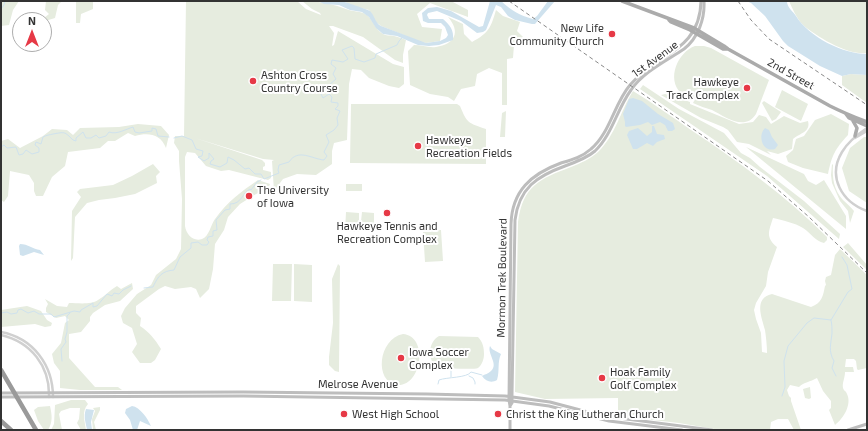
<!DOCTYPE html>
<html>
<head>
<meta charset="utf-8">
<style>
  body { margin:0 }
  #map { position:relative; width:868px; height:431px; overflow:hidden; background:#fff; font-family:"Exo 2",sans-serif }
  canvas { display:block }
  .frame { position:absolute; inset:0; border:2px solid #333; pointer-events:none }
  .north { position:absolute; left:12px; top:12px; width:40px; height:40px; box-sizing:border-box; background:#fff; border:1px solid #adadad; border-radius:50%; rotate:0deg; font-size:11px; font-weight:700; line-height:16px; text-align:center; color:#333 }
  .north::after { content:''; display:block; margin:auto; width:14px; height:18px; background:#e63946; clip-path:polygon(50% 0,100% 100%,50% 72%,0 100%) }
</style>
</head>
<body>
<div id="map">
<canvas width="868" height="431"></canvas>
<div class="frame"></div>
<div class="north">N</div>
</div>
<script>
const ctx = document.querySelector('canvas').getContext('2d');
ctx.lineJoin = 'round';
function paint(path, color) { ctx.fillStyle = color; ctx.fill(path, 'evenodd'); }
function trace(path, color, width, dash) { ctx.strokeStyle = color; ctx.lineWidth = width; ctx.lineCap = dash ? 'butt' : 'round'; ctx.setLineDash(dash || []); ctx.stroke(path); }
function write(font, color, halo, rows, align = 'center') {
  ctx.font = font + ' "Exo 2",sans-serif'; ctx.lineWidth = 4; ctx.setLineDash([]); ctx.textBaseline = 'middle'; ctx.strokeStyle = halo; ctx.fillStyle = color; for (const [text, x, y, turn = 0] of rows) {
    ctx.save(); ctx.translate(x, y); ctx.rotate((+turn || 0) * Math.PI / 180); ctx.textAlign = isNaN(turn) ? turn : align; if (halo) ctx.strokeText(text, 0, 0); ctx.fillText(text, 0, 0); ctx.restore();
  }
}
const green = new Path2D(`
  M1,1H19L13,10L9,25L1,26Z
  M46,1H62L58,5L55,18L45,21L44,18L49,14L45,10Z
  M76,1H93V9L81,14L80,23H76Z
  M186,1H297L306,9L321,15L320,13L312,9L302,1C319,1 333,4 349,10C356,12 361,11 367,15C373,20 375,29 383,34C386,36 390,35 394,36C398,37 402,38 406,40L403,55V63L395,60L363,37L333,26H329L334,33L332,46L334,45L338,31L393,64L404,67V84L399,88L389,86L369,78L361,70L352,69L349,84L347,140L334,143L332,151V164L316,175L297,174L283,179L274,191L272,161L274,160L263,159L195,138L262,160L265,163V166L263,167V170L271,172V178L268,180L229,170L221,171L206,166L195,153L187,152L185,157V226C186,234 193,242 202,239C209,237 211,224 215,219C227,202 242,191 258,180L270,184L268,189L256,194L240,204L228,217L224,230L215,244L213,269L209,289L200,298L196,289L191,287L175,289L165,286L159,289L136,306V313L141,318L140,326C149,332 155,339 161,349L155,360L151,363H140L132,352L137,344L132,328L123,323L121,316L125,308L137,294L151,285L156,275L176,259L181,249L182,199L179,161V151L174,143L175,136H184Z
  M343,1H451L468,10V17L430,3L417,14L422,27L442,29L440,41L426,43L421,42L381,26L376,22L369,10L353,6Z
  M789,1H867V53C849,56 817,37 803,25C797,19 792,8 789,1Z
  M496,10L503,16L520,22L517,31L527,41L518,42L514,45L513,58L507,59V105H502V73L489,68L477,74L475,86L461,89L454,101L448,97L430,94L410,85L408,51L414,45C421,45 429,48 436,47C455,44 461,32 448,17L463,24L464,34L472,42C489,33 491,27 496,10Z
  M695,46H704L711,48L769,80L756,114C745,132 724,116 712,110C706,108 699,106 693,103L695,99C690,97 686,98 681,93C666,79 678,52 695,46Z
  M851,74L867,75V103L842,85V76Z
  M643,85L679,109L724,133L741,153L750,158L760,167L804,201L840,234L839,239L767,176L640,89Z
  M782,90L808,104L801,121L775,107Z
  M633,91C653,103 672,117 691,130C739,162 786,196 827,237V240L824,243C815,241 811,233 803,228C795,223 782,220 773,218C769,231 765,237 777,247L768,272L766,286L756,303L754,310L756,319L761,333L762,352L767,353C767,346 766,337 765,330C762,318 753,298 772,294L811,307C822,303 823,296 825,286L826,285L825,281L826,277L831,275L835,255L840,249L867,275V368L858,370L857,369L856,361L854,359H846L845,367H853L854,372H845C845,378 842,383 843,388C845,393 845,389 847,394C852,404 844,418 835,425L829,410L831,408V401L823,391L817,378C810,382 804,382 799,387L790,385L787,390L789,396L791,398V401L801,430H794L788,419H778L771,422L770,430H720L679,423L618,416V398L545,399L515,392L518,222C523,185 540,179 571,167C581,163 590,159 598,152C615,136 621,110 633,91Z
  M665,94L679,98L690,102V104L739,124L753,122L759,115L766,117L771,124L784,116L800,123L808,121C811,132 800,133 793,139L792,149L778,154L767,151L771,155L749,144L737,142L728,130L723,127L701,118L661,95Z
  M764,101L781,112L776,119L772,121L762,103Z
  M351,104H457L460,106C467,123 468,123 486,129V164L350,163Z
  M506,111L505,137H500L502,113Z
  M831,114L849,124L848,135C835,149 832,155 828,174L803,168L788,162L786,156L793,150L796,139L804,136L815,120Z
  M138,124L161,126L169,135L166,148C161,134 148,132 135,136L128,133L115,141H108L100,148L68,152L65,166L52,177L43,196H36L34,191V183L29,175L10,171L8,196L4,202L1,200V141L8,139L20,148L43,136L52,129L67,130L73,135L80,128L119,127Z
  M864,137H867V203L849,191L842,168L850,148Z
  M746,147L804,174L808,181L816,185L824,180L846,216V229Z
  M153,164L160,172L156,176L157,183L135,194L115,198L99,200L87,203L75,217L73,258L71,261L72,211L81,197L77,192L80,189L113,185L132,176Z
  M832,164L833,165C832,178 834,190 843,200C847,204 851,207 854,211L850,223L848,211L840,201L832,183L831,175Z
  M346,184H362V191H346Z
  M346,212L359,213V231L358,232L345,231Z
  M362,212L374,213V232L360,231Z
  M441,230L443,261L425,262L423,231Z
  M848,243L867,265V270L843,247Z
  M273,264H292L291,301H272Z
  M294,264L312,265V302L294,301Z
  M338,264L340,266L339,372L335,371L329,365V357L333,323L332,279Z
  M132,283L133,289L120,301L105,305L93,313L90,317V321L81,332L69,334V358L95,387H118L122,390H80L60,388V371L54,363L52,354L61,343L65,323L69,320L65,316L56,318L46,312V308L48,304L45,299L57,306L67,307L69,303C78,303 91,305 98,300C105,296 110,290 117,286L121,289Z
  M27,306L41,311L47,320L52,323L51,326L45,327L35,324L1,327V310Z
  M403,334C429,336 422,387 397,385C374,382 378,339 403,334Z
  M439,336L478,337C483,342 484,348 484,354C484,359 482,365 478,368C473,370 443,368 437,367C427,360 428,342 439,336Z
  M810,387L811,398L809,399L805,398L803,389Z
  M71,400H85L88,404C81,412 85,421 86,430H81L77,423L79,419L80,408H70L61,411L59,414L62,430H51L54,424L55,405Z
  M50,406C52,415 53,422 48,430H44L38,421L34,410L38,407Z
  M100,407V410L94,422L96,430H93L92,419L95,411L93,408Z`);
const water = new Path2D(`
  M318,1C326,1 333,0 341,1C343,1 369,10 370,11C375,16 375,23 381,26L426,43L440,41L446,38L448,35L445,27L441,23H428L423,21L422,13L428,8L437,7L451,11L479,27L483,26L490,1H501C512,11 519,15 533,19L537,16L548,1H555L535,24H532L515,20L508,16L501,7L496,5L486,30L483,32L477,33L461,21L437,11L428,13L427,15L429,19H443C450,25 454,30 453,40L439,45L429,46L418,45L397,36L383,34L376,28L369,17L362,12L350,10L339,5L324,4Z
  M746,1H787C787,8 793,11 796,16C809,37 843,54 867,54V75L851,74L842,76L820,66L788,46L783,41L765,16L751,3Z
  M633,98L642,101L658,114L673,123L675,129L672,131H668L665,125L660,122L652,125L648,122L640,125L626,127L625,126V122L623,114L629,99Z
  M652,126H654L657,134L664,135L665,139L657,142L653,146L647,143L637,149H633L627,135L629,131L638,128L647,136L652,132Z
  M765,128L769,130L772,137L778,145L775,149C763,153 757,136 765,128Z
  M20,244C28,244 33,249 40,250L44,255L34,252L23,256L20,255L19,246Z
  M490,346L492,349L501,354C497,363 500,370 497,380C492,383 486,382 482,376C485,374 488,374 491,371C499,364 487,354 490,346Z
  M132,406C140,407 148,419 151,426L140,421L137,430H133L130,420L125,413L126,409Z
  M86,409L94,410L91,422L92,430H87C86,423 83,417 86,409Z`);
const stream = new Path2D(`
  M1,9L4,5L5,1
  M174,138L182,136L192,140L196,149L203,151L202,156L198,157L204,161L209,158V153L214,159L211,161L210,164L220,167L227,163L228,157L234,160L245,169L249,168L255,174H261L264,179L279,173L278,170L279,165L289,162C298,148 312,159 324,160L327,156L324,152L329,142L326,135L334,130L338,125L337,118L340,111L335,109L338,106V103L331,102L332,97L329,94L323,98L319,90L322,86L329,85L336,79L333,74L336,68L331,64L332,60L343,62L348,59L342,50L352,46L354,48L355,59L364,62L375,58L376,54L397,45L399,41L402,38
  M1,147L4,145L7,148L16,147L19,155L23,154L26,150L32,154L39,152V148L35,145L36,142L41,144L43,137C47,135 49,135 53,134C65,132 64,131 73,140L76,141V138L83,132L86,138H91L96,135L99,138L106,136L109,132C117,135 126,129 133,127L135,132L139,133L152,131V128L156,129L158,136L169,137
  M144,288L153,287C158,276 162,271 174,270L180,257L191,248V243L198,242L202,245H207L209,242L207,240L208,237L213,236V231L217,230L216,220L225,210L230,209V204C242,204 242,193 250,189L251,190L257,182L261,180
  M1,313L7,312L11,314L17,313L18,310L21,309L28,313L34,311L39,314H51L54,317L74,311L80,312L81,310L93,303V307L97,306L107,294L112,296L114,293L119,294L123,290L131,286
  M831,320C832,324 832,329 832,333C831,344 828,351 834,361L832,368L836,376
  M62,361L61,349L66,342L65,339L67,332V316L70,313
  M451,369V377
  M469,376L473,378L475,382V384
  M438,384L439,380C447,377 467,378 471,372L482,375
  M782,396L785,387L784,361L788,346L807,323L814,318L831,320L848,292L852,289L847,265L842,257`);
const tertiary = new Path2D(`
  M867,128C858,134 848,142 842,152C827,177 842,202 867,211
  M855,138L867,131
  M1,332C33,338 53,365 53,397
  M1,335C31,342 50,366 49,397`);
const secondary = new Path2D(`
  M1,393L243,392L427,394L505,396L550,402L603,416L712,430
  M1,397L243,396L505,400L549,406L609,421L682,430
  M510,406L509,400L511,224C512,191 531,174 561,163C571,160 582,157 591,149C610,133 614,104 630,85C656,54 700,52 701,1
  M510,430V406L512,403V394L515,220C519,188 537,176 565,166C576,162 587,158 595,151C612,135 617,109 631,90C643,72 666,61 684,49C698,38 705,19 704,1
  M848,430L867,424`);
const primary = new Path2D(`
  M622,1L694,28L724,46L728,49L830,106C842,112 854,117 867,122
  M669,20L671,22L690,30L723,49H728
  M846,114L849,118L867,126
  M853,121L857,128L855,136`);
const motorway = new Path2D(`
  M1,370L36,430
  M1,421L11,430`);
const rail = new Path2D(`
  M509,1L768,181L809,217L867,273
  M738,1L751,20L769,39L867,105`);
const markers = [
  [612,34,4,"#e63946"],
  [253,81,4,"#e63946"],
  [747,88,4,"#e63946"],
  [418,146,4,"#e63946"],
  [249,196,4,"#e63946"],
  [387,213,4,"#e63946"],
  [401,358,4,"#e63946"],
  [602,378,4,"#e63946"],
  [344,414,4,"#e63946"],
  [498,414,4,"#e63946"]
];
const poiNames = [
  ["New Life",604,28,"right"],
  ["Community Church",604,41,"right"],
  ["Ashton Cross",261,75],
  ["Country Course",261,88],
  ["Hawkeye",739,82,"right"],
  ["Track Complex",739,95,"right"],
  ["Hawkeye",426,140],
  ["Recreation Fields",426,153],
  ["The University",257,190],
  ["of Iowa",257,203],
  ["Hawkeye Tennis and",387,226,"center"],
  ["Recreation Complex",387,239,"center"],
  ["Iowa Soccer",409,352],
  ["Complex",409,365],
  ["Hoak Family",610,372],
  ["Golf Complex",610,385],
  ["West High School",352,414],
  ["Christ the King Lutheran Church",506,414]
];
const streetNames = [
  ["1st Avenue",655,59,-36],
  ["2nd Street",791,74,29],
  ["Mormon Trek Boulevard",502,278,-89],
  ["Melrose Avenue",358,384]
];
paint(green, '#e6ecdf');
paint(water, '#cfe2ee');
trace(stream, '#cfe2ee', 1);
trace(tertiary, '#d0d0d0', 2.5);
trace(secondary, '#bdbdbd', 3);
trace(primary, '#ababab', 3.5);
trace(motorway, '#9a9a9a', 4.5);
trace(rail, '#888', 1, [4, 3]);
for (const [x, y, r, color] of markers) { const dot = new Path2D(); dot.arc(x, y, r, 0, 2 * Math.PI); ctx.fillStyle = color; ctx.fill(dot); trace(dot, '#fff', 1.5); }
write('11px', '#333', '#fff', poiNames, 'left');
write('11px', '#333', '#fff', streetNames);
</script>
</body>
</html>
